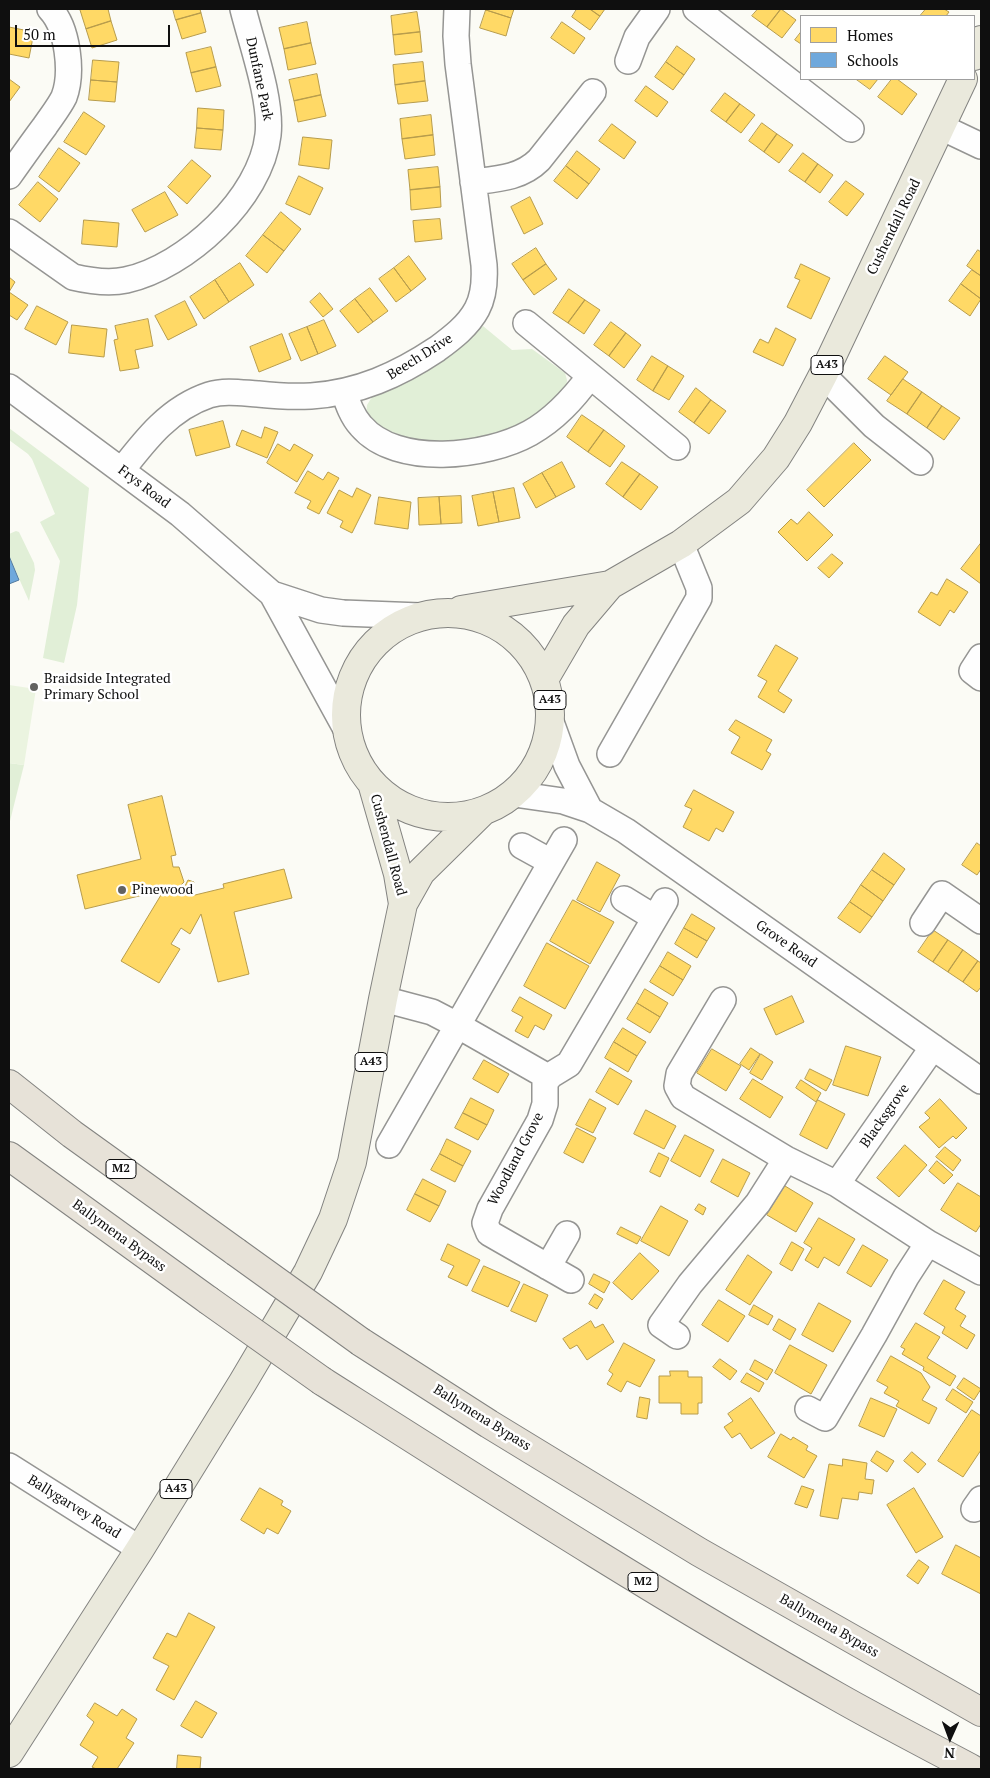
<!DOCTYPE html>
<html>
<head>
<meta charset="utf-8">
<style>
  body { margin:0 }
  #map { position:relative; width:990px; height:1778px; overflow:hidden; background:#fbfbf5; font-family:"PT Serif",serif }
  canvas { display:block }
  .frame { position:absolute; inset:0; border:10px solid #0f0f0f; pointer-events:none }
  .legend { position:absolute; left:800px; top:15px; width:175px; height:65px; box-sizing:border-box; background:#fff; border:1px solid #9f9f9f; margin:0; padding:6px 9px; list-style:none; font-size:15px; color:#0f0f0f }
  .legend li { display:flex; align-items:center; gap:10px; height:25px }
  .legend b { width:25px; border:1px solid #9f9f9f }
  .north { position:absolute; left:925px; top:1713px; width:50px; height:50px; -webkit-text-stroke:4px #fff; paint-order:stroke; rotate:182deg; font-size:14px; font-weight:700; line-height:20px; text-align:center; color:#0f0f0f }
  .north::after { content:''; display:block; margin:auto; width:18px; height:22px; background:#0f0f0f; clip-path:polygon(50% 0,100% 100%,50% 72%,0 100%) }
  .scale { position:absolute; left:15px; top:25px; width:155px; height:22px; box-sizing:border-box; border:2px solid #0f0f0f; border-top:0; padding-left:6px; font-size:15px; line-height:18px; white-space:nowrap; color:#0f0f0f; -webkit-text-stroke:4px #fff; paint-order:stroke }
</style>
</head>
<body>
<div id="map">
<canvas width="990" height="1778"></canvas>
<div class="frame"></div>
<ul class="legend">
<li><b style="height:14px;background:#ffd966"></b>Homes</li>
<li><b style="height:14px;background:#6fa8dc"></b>Schools</li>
</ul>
<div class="north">N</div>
<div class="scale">50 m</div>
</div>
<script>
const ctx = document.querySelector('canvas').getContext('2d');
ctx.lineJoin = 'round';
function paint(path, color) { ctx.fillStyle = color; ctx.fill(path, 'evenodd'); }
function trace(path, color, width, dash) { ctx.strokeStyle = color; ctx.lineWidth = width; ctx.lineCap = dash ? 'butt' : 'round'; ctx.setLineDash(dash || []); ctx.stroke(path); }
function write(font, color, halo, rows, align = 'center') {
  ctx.font = font + ' "PT Serif",serif'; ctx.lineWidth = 5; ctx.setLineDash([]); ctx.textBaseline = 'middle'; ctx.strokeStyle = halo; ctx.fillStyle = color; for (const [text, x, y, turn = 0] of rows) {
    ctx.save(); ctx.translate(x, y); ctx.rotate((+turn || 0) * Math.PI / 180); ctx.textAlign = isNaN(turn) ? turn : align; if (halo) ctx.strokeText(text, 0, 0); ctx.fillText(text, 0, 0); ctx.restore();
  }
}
const green = new Path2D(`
  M483,326L512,350L532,349L565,373L567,380L566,390L529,428L454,450L386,437L366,417L367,405L372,397L400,385L437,364Z
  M9,428L89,488L77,605L64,663L43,658L60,561L40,522L55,514L32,459L28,454L9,440Z
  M16,531L19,532L34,563L35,570L29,601L9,556V534Z
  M9,763L24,765L9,825Z`);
const pitch = new Path2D(`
  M9,685L36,689L24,765L9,763Z`);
const homes = new Path2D(`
  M84,9H108L111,21L86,29L80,10Z
  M173,9H200L201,13L176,20Z
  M487,9H514L511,18L486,10Z
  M577,9H590L600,16L590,30L572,17Z
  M590,9H605L600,16Z
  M758,9H781L767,27L752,16Z
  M781,9L796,20L782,38L767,27Z
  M926,9H944L949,12L946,16H920Z
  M486,10L511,18L506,36L480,28Z
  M417,12L420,32L393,35L391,16Z
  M201,13L206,32L182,39L176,20Z
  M111,21L117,40L92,48L86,29Z
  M307,22L311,43L284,49L279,28Z
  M562,22L585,38L574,54L551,38Z
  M9,27L34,32L29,58L9,54Z
  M420,32L422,52L395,55L393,35Z
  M801,32V44L795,40Z
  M311,43L316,64L288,70L284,49Z
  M677,46L695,59L684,75L666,62Z
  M211,47L216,67L191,73L186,53Z
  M93,60L119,62L117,82L91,80Z
  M423,62L425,81L395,85L393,65Z
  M666,62L684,75L673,90L655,77Z
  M216,67L221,86L196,92L191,73Z
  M317,74L321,95L294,101L289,80Z
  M9,79L20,87L9,102Z
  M856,79H878L870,89Z
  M892,79H897L917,94L902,115L878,97Z
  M91,80L117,82L115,102L89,100Z
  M425,81L428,101L398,104L395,85Z
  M646,86L668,102L657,117L635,101Z
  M725,93L740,104L726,122L711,111Z
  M321,95L326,116L298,122L294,101Z
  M740,104L755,115L741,133L726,122Z
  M198,108L224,110L223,130L197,128Z
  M84,112L105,126L86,155L64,142Z
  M431,115L433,135L402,139L400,119Z
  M762,123L777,134L764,152L749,141Z
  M612,124L636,142L624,159L599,141Z
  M197,128L223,130L221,150L195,148Z
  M777,134L793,145L779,163L764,152Z
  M433,135L435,155L405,159L402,139Z
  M303,137L332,140L329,169L299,165Z
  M59,148L80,163L59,192L39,177Z
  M577,151L600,169L589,184L566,166Z
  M803,153L818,164L805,182L789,171Z
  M192,160L211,176L187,204L168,187Z
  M818,164L833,175L820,193L805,182Z
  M566,166L589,184L577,199L554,181Z
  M438,167L440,187L410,190L408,170Z
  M299,176L323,188L310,215L286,204Z
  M846,181L864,194L847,216L829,202Z
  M38,182L58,199L40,222L19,205Z
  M440,187L441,207L411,210L410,190Z
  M165,192L178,215L145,232L132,210Z
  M530,197L543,224L524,234L511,207Z
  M281,212L301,229L284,251L263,235Z
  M440,219L442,239L415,242L413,221Z
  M84,220L119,223L117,247L82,244Z
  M263,235L284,251L267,273L246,256Z
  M536,248L546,264L523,280L512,264Z
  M978,250L981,252V276L967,266Z
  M409,256L426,279L411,291L394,268Z
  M240,263L254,285L229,302L215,280Z
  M546,264L557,279L534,295L523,280Z
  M801,264L830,278L811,319L787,307L800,280L795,278Z
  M394,268L411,291L396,302L379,279Z
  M972,270L981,276V299L961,284Z
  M9,277L15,282L9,292Z
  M215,280L229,302L204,319L190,297Z
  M961,284L981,299L970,316L949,301Z
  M370,288L388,311L373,322L355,299Z
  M569,289L585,300L568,323L553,313Z
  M9,292L28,305L17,320L9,315Z
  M320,293L333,309L323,317L310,302Z
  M355,299L373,322L358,333L340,311Z
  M585,300L600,310L584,334L568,323Z
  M185,301L197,325L168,340L155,316Z
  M37,306L68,322L56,345L25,329Z
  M148,319L153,346L135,350L139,368L120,371L114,340L118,339L115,326Z
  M324,320L336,346L318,354L307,327Z
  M611,322L626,333L609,356L594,345Z
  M72,325L107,329L104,357L69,353Z
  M307,327L318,354L301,361L289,334Z
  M776,328L796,339L783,366L753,352L760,339L768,343Z
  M626,333L641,345L624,368L609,356Z
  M282,334L291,359L259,372L250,347Z
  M652,356L668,366L653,391L637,380Z
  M885,356L908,372L891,395L868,379Z
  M668,366L684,376L669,400L653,391Z
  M903,379L922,392L907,414L887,401Z
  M696,388L711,400L694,423L679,412Z
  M922,392L942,406L927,428L907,414Z
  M711,400L726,411L709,434L694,423Z
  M942,406L960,418L944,440L927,428Z
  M582,415L604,430L588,452L567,437Z
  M223,421L230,447L196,456L189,430Z
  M265,427L278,432L267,458L236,445L242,430L261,438Z
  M604,430L625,446L610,467L588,452Z
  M854,443L871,460L824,507L807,490Z
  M278,444L290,451L294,444L313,455L297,482L267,463Z
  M562,462L575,487L556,497L542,473Z
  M622,462L640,474L623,497L606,484Z
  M308,471L323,480L328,472L339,478L319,514L307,508L311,501L295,493Z
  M542,473L556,497L536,508L523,484Z
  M640,474L658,487L641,510L623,497Z
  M357,488L371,495L352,533L340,527L343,521L327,513L339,490L352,497Z
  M514,488L520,518L499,522L493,492Z
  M493,492L499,522L478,526L472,496Z
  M461,496L462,523L441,524L439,497Z
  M379,497L411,502L408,529L375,524Z
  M439,497L441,524L419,525L418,498Z
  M809,512L833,535L807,561L778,532L791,519L797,524Z
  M981,543V584L961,569Z
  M832,554L843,563L829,578L818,568Z
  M947,579L968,592L954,613L950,610L940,626L918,612L931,592L937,595Z
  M776,645L798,658L778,691L792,700L784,713L758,697L767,681L758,676Z
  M736,720L772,740L766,751L771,754L762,770L731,753L740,737L729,730Z
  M694,790L734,812L723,832L716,828L709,841L683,827L692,809L685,806Z
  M162,796L176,855L171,856L173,867H179L184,882L180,886L183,890L188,880L194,882L189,892L195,895L224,888L223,884L284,869L292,898L234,912L249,974L218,982L201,914L190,934L181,928L171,944L180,949L159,983L121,961L164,890L85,909L77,875L141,859L128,805Z
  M977,843L981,846V869L977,875L962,865Z
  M884,853L905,869L894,885L872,870Z
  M597,862L620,875L600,912L577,900Z
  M872,870L894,885L883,901L861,885Z
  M861,885L883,901L872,917L850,902Z
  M573,900L614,922L590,964L550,941Z
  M850,902L872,917L860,933L838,918Z
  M692,914L715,928L707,941L684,928Z
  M684,928L707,941L697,958L675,944Z
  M933,930L948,940L933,962L918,952Z
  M948,940L963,950L948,972L933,962Z
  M547,943L589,966L565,1009L524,986Z
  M963,950L978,961L963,982L948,972Z
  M668,952L691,966L683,980L660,966Z
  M978,961L981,963V987L977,992L963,982Z
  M660,966L683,980L673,996L650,982Z
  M645,989L668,1003L660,1017L637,1003Z
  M792,996L804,1022L776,1035L764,1009Z
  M520,997L552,1015L544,1030L535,1025L528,1038L515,1031L523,1017L512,1011Z
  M637,1003L660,1017L650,1033L627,1019Z
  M623,1028L646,1042L637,1056L614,1042Z
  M614,1042L637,1056L628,1072L605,1058Z
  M846,1046L881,1057L868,1096L833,1085Z
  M751,1048L760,1054L749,1070L740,1064Z
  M712,1049L741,1066L726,1091L697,1073Z
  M761,1054L773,1062L762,1080L750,1073Z
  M484,1060L509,1074L498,1093L473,1079Z
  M610,1068L632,1081L618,1105L596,1092Z
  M810,1069L832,1080L826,1091L805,1079Z
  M753,1079L783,1097L770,1118L740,1099Z
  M801,1080L821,1093L816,1102L796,1088Z
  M471,1098L494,1110L487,1125L463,1113Z
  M590,1099L606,1108L593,1133L576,1125Z
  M940,1099L967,1128L956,1139L953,1136L939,1148L919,1127L930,1118L925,1113Z
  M818,1100L845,1114L827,1149L800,1135Z
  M646,1110L676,1126L664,1149L634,1134Z
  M463,1113L487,1125L478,1140L455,1128Z
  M577,1128L596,1138L583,1163L564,1153Z
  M685,1135L714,1150L700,1177L671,1161Z
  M447,1139L471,1151L463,1166L440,1154Z
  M905,1145L927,1165L899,1197L877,1178Z
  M945,1147L961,1160L953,1171L936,1157Z
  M659,1153L669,1158L660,1177L650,1172Z
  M440,1154L463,1166L455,1182L431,1170Z
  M723,1159L750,1173L738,1197L711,1182Z
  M937,1161L953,1175L944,1184L929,1171Z
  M423,1179L446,1191L439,1206L415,1194Z
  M958,1183L981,1197V1224L976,1232L941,1210Z
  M785,1186L813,1203L796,1232L767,1215Z
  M415,1194L439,1206L430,1222L407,1210Z
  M699,1204L706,1208L703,1215L695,1210Z
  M661,1206L688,1221L669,1256L641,1241Z
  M819,1218L855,1239L839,1266L824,1257L818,1268L805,1260L812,1248L804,1243Z
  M621,1227L641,1237L637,1244L617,1234Z
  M792,1242L804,1249L792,1271L780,1264Z
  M448,1244L480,1260L467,1286L448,1277L454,1266L441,1260Z
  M863,1245L888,1260L871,1287L847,1273Z
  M640,1253L659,1271L632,1300L613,1283Z
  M748,1255L772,1272L750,1305L726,1290Z
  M484,1266L520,1282L508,1307L472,1291Z
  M594,1274L610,1282L604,1293L589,1284Z
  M944,1280L965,1292L955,1309L966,1316L960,1326L975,1335L967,1349L942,1333L945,1327L924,1314Z
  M524,1284L548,1295L536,1322L511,1311Z
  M595,1294L603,1299L597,1309L589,1304Z
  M719,1300L745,1316L728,1342L702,1325Z
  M819,1303L851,1321L833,1352L802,1335Z
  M754,1305L773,1316L768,1325L749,1315Z
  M779,1319L796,1329L790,1340L773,1330Z
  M591,1321L595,1328L603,1324L614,1342L587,1360L577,1345L570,1349L563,1339Z
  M916,1323L940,1337L927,1358L956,1376L950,1386L923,1370L924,1367L902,1354L905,1349L901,1347Z
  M624,1343L655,1360L640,1387L627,1381L621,1392L607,1384L613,1374L609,1371Z
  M790,1345L827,1365L811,1394L775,1373Z
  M891,1356L921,1373L930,1387L922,1400L937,1408L929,1424L896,1406L899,1401L884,1393L888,1387L877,1381Z
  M720,1359L737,1371L730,1380L713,1367Z
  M755,1360L773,1370L767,1380L750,1370Z
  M670,1371H688V1377H702V1403H698V1414H681V1403H659V1376H670Z
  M747,1373L764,1383L759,1392L741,1382Z
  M964,1378L981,1389L974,1400L957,1388Z
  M953,1389L973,1402L966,1413L946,1400Z
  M640,1397L650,1399L647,1419L637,1417Z
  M751,1398L775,1433L751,1449L740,1433L732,1438L724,1427L733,1421L728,1414Z
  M871,1398L897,1409L884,1437L859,1426Z
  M972,1410L981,1416V1450L963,1477L938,1461Z
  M781,1434L791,1440L793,1437L808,1446L806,1450L817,1456L804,1478L768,1457Z
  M877,1451L894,1461L887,1472L871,1461Z
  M912,1452L926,1464L918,1473L904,1461Z
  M843,1459L867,1463L865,1479L874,1480L872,1494L859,1492L858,1500L842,1498L838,1519L820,1516L829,1464L842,1466Z
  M802,1486L814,1490L807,1508L795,1504Z
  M260,1488L283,1501L281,1505L291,1511L278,1534L267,1528L264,1534L241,1520Z
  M914,1488L943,1537L916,1553L887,1505Z
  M956,1545L981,1558V1594L942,1574Z
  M919,1560L929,1567L918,1584L907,1576Z
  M189,1613L215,1627L174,1700L156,1690L169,1666L153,1658L167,1633L176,1637Z
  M196,1701L217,1713L202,1738L181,1726Z
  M95,1703L117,1716L122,1709L137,1719L126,1738L134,1743L117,1769H96L92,1767L98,1757L80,1745L94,1722L87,1716Z
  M178,1755L201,1757L200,1769H177Z`);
const schools = new Path2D(`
  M9,556L19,580L9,584Z`);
const minor = new Path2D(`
  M696,9L851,129
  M628,61L637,37L657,9
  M941,127L981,146
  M9,176C21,159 33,142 45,126C51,117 59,107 64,97C73,73 68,28 50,9
  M473,182C497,179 521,178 539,160L593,92
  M9,232L73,277C90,281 109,284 126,280C186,267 261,198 268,135C272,100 252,45 243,9
  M526,323L677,447
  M823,375L874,426L920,462
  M9,387L180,514L272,594L346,729
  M344,392C348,404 352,416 361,426C397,468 487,457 530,433C555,419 573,399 590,376
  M122,470C146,439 170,408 209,395C225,390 242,393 258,394C276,396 293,397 311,396C358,393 398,375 437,349C452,338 468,326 477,309C484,296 485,281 484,265L458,64L456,36L457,9
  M272,594L321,610L343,613L420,616
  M981,657L972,671L981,678
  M551,722L567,766L590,810
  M610,754L699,598V588L681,544
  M514,794L563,801L590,810L626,831L981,1081
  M522,846L551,862
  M624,899L655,918
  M923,923L942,894L981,921
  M383,999L432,1012L457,1025L548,1077
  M723,1000L679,1074L677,1086L683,1097L786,1159L837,1184L928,1243L981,1272
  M389,1145L564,840
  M837,1184L933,1047
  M548,1267L567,1234
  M571,1280L489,1233L485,1223L490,1209L540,1120L545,1104V1082L551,1075L569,1064L665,901
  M677,1336L661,1325L690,1284L758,1203L786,1159
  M808,1409L825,1418L874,1335L906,1277L928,1243
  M9,1466L140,1549
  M974,1509L981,1499`);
const major = new Path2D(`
  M974,56L981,40
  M461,610L610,585
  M346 715a102 102 0 1 1 204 0a102 102 0 1 1-204 0Z
  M545,678L576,625L610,585L681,544L739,501L776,458L798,423L823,375L963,79
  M372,783L398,874L403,904
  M9,1753L140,1549L243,1382L308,1272L333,1219L352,1162L383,999L403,904L421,872L483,811`);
const highway = new Path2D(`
  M9,1084L72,1134L236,1252
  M9,1156L208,1300
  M361,1342L489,1424L699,1552L981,1712
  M322,1381C492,1489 662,1598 838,1697C882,1722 927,1745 972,1769`);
const highwayBridge = new Path2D(`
  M236,1252L361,1342
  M208,1300L322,1381`);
const markers = [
  [34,687,5,"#626260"],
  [122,890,5,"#626260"]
];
const shields = [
  [827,365,32],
  [550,700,32],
  [371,1062,32],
  [121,1169,30],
  [176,1489,32],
  [643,1582,30]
];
const shieldNames = [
  ["A43",827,365],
  ["A43",550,700],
  ["A43",371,1062],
  ["M2",121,1169],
  ["A43",176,1489],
  ["M2",643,1582]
];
const streetNames = [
  ["Dunfane Park",259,79,78],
  ["Cushendall Road",894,227,-64],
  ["Beech Drive",420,357,-32],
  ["Frys Road",144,487,37],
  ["Cushendall Road",388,845,75],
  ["Grove Road",786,944,35],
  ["Blacksgrove",885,1116,-55],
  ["Woodland Grove",516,1159,-62],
  ["Ballymena Bypass",119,1236,36],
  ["Ballymena Bypass",482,1418,32],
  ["Ballygarvey Road",74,1507,32],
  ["Ballymena Bypass",829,1626,30]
];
const poiNames = [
  ["Braidside Integrated",44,679],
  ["Primary School",44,695],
  ["Pinewood",132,890]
];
paint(green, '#e1efd7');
paint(pitch, '#ebf4e0');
paint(homes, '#ffd966');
trace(homes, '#b79c4c', 1);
paint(schools, '#6fa8dc');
trace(schools, '#527a9e', 1);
trace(minor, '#959593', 28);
trace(major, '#838380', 30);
trace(highway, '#838380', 30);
trace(minor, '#fefefe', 25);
trace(major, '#eae9dc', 28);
trace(highway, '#e7e2d8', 28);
trace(highwayBridge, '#838380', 30, []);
trace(highwayBridge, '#e7e2d8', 28);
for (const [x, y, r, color] of markers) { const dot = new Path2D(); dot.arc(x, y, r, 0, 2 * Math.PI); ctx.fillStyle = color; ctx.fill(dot); trace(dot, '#fff', 2); }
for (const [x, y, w] of shields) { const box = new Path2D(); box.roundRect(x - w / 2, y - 9.5, w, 19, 4); ctx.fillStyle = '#fff'; ctx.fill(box); trace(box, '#0f0f0f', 1); }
write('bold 12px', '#0f0f0f', null, shieldNames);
write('14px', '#0f0f0f', '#fff', streetNames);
write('14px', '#0f0f0f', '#fff', poiNames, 'left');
</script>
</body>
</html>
